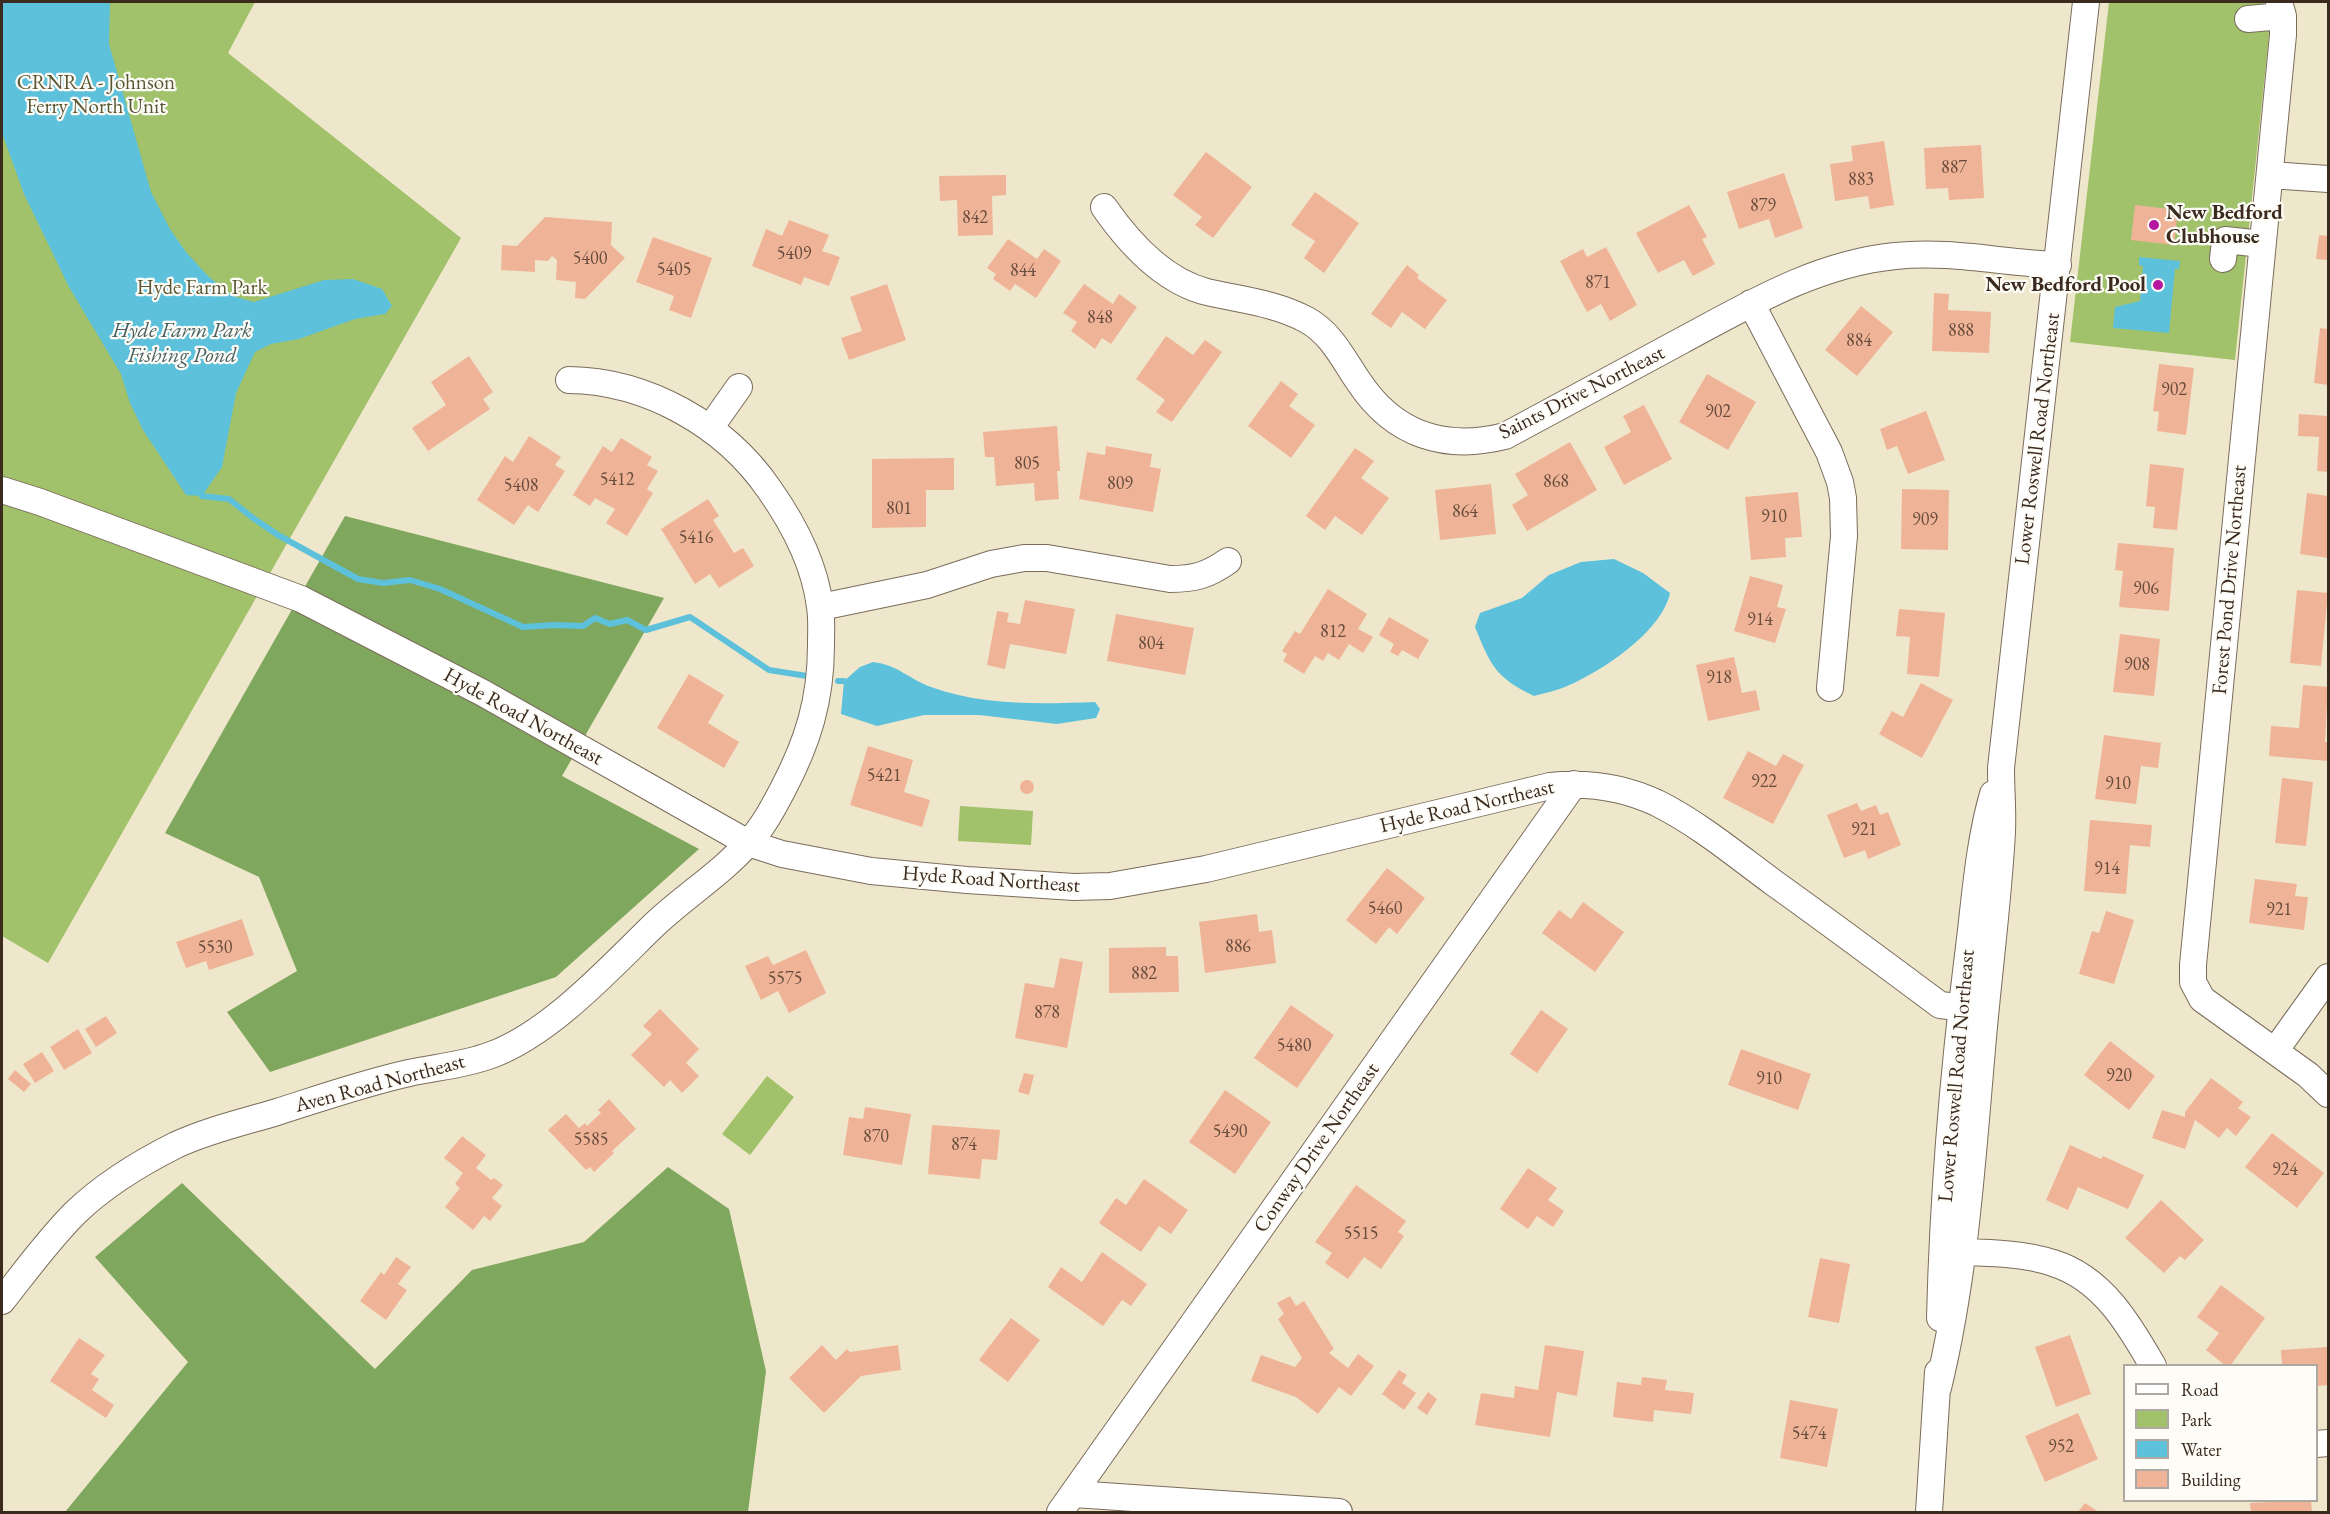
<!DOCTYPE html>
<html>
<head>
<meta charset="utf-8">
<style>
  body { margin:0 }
  #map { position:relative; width:2330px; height:1514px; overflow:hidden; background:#efe7cb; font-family:"EB Garamond",serif }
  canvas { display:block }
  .frame { position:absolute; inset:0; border:3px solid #3b2a1e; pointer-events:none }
  .legend { position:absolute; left:2123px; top:1364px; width:195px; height:138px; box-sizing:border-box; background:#fdfcf7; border:2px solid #afa8a0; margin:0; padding:8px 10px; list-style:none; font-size:18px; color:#3b2a1e }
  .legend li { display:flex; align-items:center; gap:12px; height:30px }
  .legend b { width:30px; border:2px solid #afa8a0 }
</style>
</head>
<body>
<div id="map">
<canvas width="2330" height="1514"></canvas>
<div class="frame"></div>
<ul class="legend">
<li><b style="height:8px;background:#fff"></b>Road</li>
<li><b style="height:16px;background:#a1c16a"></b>Park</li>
<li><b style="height:16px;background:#5dc1db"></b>Water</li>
<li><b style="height:16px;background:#efb498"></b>Building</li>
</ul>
</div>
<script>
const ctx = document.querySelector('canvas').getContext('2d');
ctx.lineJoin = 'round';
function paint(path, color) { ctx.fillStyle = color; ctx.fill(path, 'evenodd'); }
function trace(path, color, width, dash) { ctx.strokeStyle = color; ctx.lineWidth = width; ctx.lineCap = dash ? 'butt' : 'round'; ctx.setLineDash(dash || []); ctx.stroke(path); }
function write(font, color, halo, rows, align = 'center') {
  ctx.font = font + ' "EB Garamond",serif'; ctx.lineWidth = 4.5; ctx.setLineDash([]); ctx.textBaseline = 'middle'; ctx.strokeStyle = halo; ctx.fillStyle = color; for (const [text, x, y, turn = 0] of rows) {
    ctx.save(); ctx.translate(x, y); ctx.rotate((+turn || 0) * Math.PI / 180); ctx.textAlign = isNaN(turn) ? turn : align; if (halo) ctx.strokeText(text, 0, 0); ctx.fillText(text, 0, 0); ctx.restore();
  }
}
const green = new Path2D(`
  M2,2H255L228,53L461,238L48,963L2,936Z
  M2109,2H2263L2267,13L2269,35L2235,360L2070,342Z
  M960,806L1033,811L1031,845L958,841Z
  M767,1076L794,1097L750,1155L722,1134Z`);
const forest = new Path2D(`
  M345,516L664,598L562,776L699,849L556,977L270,1072L227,1012L297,971L259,877L165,833Z
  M668,1167L729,1209L766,1371L748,1512H65L188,1362L95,1257L182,1183L375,1369L472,1270L584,1242Z`);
const water = new Path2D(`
  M2,2H110L109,44L151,192L170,229L186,252L208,276L233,296L254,302L324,280L353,279L382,289L392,306L385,314L355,319L299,339L271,344L255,352L236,393L222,467L202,496L186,495L143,430L130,403L121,374L69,287L24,194L2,133Z
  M2139,257L2180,261L2179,269H2175L2169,333L2113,328L2115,307L2140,301L2143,266L2139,265Z
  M1614,559L1643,573L1670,593C1662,632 1601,672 1565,687C1555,691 1544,693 1534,696C1495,677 1491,666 1475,627L1480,613L1522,598L1549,575L1581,562Z
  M873,662C898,665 909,679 931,687C983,706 1041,704 1095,702L1100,709L1096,718L1057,724L979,715H924L877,726L841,714L844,681L860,667Z`);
const stream = new Path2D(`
  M202,496L229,499L253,518L278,535L358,579L383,583L410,580L440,589L523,627L554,625L583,626L595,618L610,624L627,620L646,630L690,617L769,670L807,676
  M838,681H844`);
const building = new Path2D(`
  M1884,141L1894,205L1870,209L1868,196L1835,201L1830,164L1853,161L1851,146Z
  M1981,145L1984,198L1949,200L1948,188L1926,189L1924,148Z
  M1206,152L1252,187L1213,238L1195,225L1202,217L1173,195Z
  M1784,173L1803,228L1775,238L1769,219L1739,229L1727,192Z
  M1006,175V195L992,196L993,235L958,236L957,200L940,201L939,176Z
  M1315,192L1359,223L1324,273L1304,258L1315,241L1291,225Z
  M1689,205L1707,237L1702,239L1715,264L1693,276L1684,260L1658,273L1636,233Z
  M2135,205L2178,210L2174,245L2131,240Z
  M545,217L612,222L611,245L625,258L585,299L575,298L576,282L556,280L557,260L552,256L548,261L535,260V272L501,270L502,245L517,246Z
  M789,220L829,235L822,251L840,257L829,286L804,277L801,285L752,266L766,229L782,236Z
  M2319,235L2328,236V260L2316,259Z
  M653,237L712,258L691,318L669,310L674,296L636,282Z
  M1008,239L1037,259L1044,249L1061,261L1036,298L1015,284L1010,291L993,279L996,274L987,268Z
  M1606,247L1637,305L1610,321L1601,304L1587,312L1560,261L1583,249L1587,257Z
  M1407,265L1419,275L1417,278L1447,300L1425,329L1402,312L1391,328L1371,314Z
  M887,284L906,340L849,360L841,338L862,331L850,297Z
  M1084,284L1113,304L1119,294L1137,307L1111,344L1102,338L1095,349L1071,331L1077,322L1063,313Z
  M1934,293L1949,294L1948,310L1991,312L1989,353L1932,351Z
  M1861,306L1893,332L1857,376L1825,350Z
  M2320,328L2328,329V385L2314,383Z
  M1166,336L1193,355L1205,340L1222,352L1172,422L1156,412L1165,400L1136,379Z
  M469,356L493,392L483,399L490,409L428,451L412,428L446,405L431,382Z
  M2159,364L2194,368L2186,435L2157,431L2159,412L2153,411Z
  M1707,374L1756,402L1728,450L1679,422Z
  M1281,381L1298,394L1289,406L1315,425L1291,458L1248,426Z
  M1644,405L1672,459L1624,485L1604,447L1631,432L1623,416Z
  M1926,411L1945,460L1908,474L1897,446L1887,450L1880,429Z
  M2299,414L2328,416V472L2317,471L2319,437L2298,436Z
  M1057,426L1060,471H1057L1059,499L1035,501L1034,483L996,486L994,457H985L983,432Z
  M529,436L561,457L555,465L565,471L538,512L528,505L514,525L477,500L505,456L513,462Z
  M621,438L652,457L647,465L658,471L647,489L653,493L627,536L606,523L615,509L595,498L590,506L573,495L603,446L612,452Z
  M1570,442L1597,490L1527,531L1512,505L1528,495L1515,474Z
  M1106,446L1152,454L1150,467L1161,469L1153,512L1079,499L1087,452L1105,455Z
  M1355,448L1374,461L1361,478L1389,498L1362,535L1335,516L1325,530L1306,516Z
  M954,458V490H926V527L872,528V459Z
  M2150,464L2184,468L2177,530L2153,528L2155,507L2146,506Z
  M1491,484L1496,534L1440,540L1435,490Z
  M1902,489L1949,490L1948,550L1901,549Z
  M1798,492L1802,537L1785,538L1786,557L1751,560L1745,497Z
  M2307,493L2328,496V558L2300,554Z
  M708,499L719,516L713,520L734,553L743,548L754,566L719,588L710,574L695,584L661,529Z
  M2118,543L2174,548L2169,611L2119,607L2123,571L2115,570Z
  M1750,576L1783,585L1777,607L1786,609L1775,643L1734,631Z
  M1328,589L1367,614L1358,629L1373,637L1363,653L1349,644L1339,660L1328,653L1323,661L1315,656L1304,674L1283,661L1287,654L1282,651L1295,631L1300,634Z
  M2297,590L2328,593L2321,666L2290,663Z
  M1025,600L1075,609L1066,654L1010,644L1005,669L987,665L997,611L1009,613L1007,622L1020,624Z
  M1899,609L1945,613L1939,677L1907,674L1910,637L1896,636Z
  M1116,614L1194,628L1185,675L1107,661Z
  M1389,617L1429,640L1418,659L1402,650L1398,656L1390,652L1394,644L1379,635Z
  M2120,634L2160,639L2154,696L2113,692Z
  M1734,657L1742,693L1756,690L1760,710L1708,721L1696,665Z
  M689,674L724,695L708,723L739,742L724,768L657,728Z
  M1921,683L1953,700L1922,758L1879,734L1892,711L1903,717Z
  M2303,685L2328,687L2325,742H2328V761L2269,756L2271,726L2299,728Z
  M2104,735L2161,743L2158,768L2141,766L2136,804L2095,799Z
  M868,746L913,760L904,792L930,800L922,827L850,805Z
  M1748,751L1776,766L1783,754L1804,765L1773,824L1723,798Z
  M2282,778L2313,782L2306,846L2275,843Z
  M1020 787a7 7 0 1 1 14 0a7 7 0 1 1-14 0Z
  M1857,803L1861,811L1876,805L1880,815L1888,812L1901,845L1868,859L1865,850L1844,858L1827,815Z
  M2090,820L2152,825L2150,847L2130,845L2126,894L2084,891Z
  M1387,868L1425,898L1397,934L1389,927L1376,944L1346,920Z
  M2255,879L2297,884L2295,896L2308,897L2304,930L2249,923Z
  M1583,902L1624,932L1595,972L1542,933L1559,910L1571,919Z
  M2106,911L2134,920L2114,984L2079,974L2092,931L2099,933Z
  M1257,914L1259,932L1272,930L1276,963L1205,973L1199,922Z
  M242,919L254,955L209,970L206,961L186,968L176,942Z
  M1166,947V956H1178L1179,992L1109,993V948Z
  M806,950L826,993L789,1013L778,991L761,1000L745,966L768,956L773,965Z
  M1060,958L1083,962L1067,1048L1015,1038L1025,983L1054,988Z
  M1291,1005L1334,1035L1297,1088L1254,1058Z
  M660,1009L699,1049L686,1063L699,1076L682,1093L670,1080L664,1087L631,1055L652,1034L643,1026Z
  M1541,1010L1568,1029L1537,1073L1510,1054Z
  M106,1016L117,1033L96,1047L85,1029Z
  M78,1029L92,1053L64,1070L50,1047Z
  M2110,1041L2155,1076L2129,1110L2084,1075Z
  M1741,1049L1811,1074L1798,1110L1728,1085Z
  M42,1052L54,1071L35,1083L23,1064Z
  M15,1070L31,1084L24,1092L8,1079Z
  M1024,1073L1034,1075L1029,1095L1018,1092Z
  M2211,1078L2243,1102L2238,1108L2251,1117L2236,1136L2227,1128L2219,1138L2195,1120L2185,1149L2152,1138L2162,1110L2185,1117V1112Z
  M1225,1090L1271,1122L1235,1174L1189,1142Z
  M609,1099L636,1129L612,1151L614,1153L594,1172L590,1167L586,1170L548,1130L566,1114L579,1128L585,1123L587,1126L601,1113L598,1110Z
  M865,1107L911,1114L902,1165L843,1155L849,1117L863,1119Z
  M932,1125L1000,1130L997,1160L982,1159L980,1179L928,1174Z
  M2272,1133L2324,1173L2297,1208L2245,1167Z
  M462,1136L486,1155L476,1168L491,1180L494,1178L503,1185L492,1198L502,1206L490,1221L484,1216L473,1230L445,1207L460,1188L455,1184L463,1173L444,1158Z
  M2070,1145L2101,1159L2103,1156L2144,1175L2128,1209L2078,1187L2068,1210L2046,1200Z
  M1528,1168L1557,1188L1548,1200L1564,1211L1553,1227L1537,1216L1528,1229L1500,1209Z
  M1144,1179L1188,1210L1171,1234L1159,1226L1141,1252L1099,1223L1116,1198L1126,1205Z
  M1356,1185L1406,1221L1398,1232L1404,1236L1381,1269L1364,1257L1348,1279L1325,1263L1332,1253L1315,1242Z
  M2161,1200L2204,1240L2185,1260L2180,1256L2164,1273L2125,1238Z
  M1102,1252L1147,1284L1131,1306L1122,1300L1103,1326L1048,1287L1061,1267L1082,1282Z
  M396,1257L411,1267L398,1284L407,1290L386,1320L360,1301L381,1272L384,1275Z
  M1820,1258L1850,1264L1839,1323L1808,1317Z
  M2221,1285L2265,1318L2230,1366H2226L2206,1350L2219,1333L2197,1317Z
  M1290,1296L1296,1306L1304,1301L1334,1349L1329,1353L1348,1368L1358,1354L1374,1366L1351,1396L1339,1387L1318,1414L1296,1397L1251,1381L1261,1355L1295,1367L1302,1358L1278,1319L1284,1314L1277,1303Z
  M1011,1318L1040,1340L1008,1382L979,1360Z
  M2070,1335L2091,1394L2056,1407L2035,1347Z
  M79,1338L105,1355L91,1374L99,1379L92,1390L114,1405L106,1418L50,1381Z
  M822,1345L836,1360L847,1349L850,1352L898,1345L901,1370L861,1376L824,1413L789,1378Z
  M1545,1345L1584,1351L1577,1396L1557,1392L1550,1437L1475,1425L1481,1393L1514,1398L1515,1386L1538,1390Z
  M2328,1347V1385L2316,1386V1366H2282L2281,1350Z
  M1399,1370L1407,1375L1402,1383L1416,1393L1404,1410L1382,1394Z
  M1642,1377L1667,1380L1665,1390L1694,1393L1691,1414L1654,1410L1653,1422L1613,1417L1617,1382L1641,1385Z
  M1428,1392L1437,1399L1427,1415L1417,1408Z
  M1790,1400L1838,1409L1827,1467L1780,1458Z
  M2078,1413L2098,1459L2045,1482L2025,1436Z
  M2311,1500L2312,1512H2251L2250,1503Z
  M2085,1503L2099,1512H2078Z`);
const minor = new Path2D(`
  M2279,2L2283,16V35L2193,965V982L2202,999L2308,1075L2328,1094
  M2248,19L2283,16
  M2270,175L2328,179
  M1104,207C1129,243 1163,281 1207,292C1241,300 1276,303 1307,320C1332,334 1343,359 1359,382C1394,435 1445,451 1505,436C1564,404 1622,373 1681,341C1750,304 1816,264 1895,256C1950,250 2003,263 2058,265
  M2223,259L2225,240L2262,244
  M1751,303L1829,452L1840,482L1843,498L1844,536L1830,688
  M710,428L739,387
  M2,490L40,502L301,599L483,693L748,843L782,854L871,871L967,880L1074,887L1110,886L1206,869L1550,786C1587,782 1623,787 1657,803C1699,824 1736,855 1774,883C1830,923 1885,964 1940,1005L1985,1010
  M821,607L927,585L991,564L1024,558H1047L1170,579C1195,579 1208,575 1228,561
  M2275,1051L2328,977
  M1948,1252C1982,1253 2020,1252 2053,1263C2102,1278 2129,1324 2153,1366
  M2,1301C25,1272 48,1240 75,1213C103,1186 140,1163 176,1145C208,1130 244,1122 277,1112C321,1098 364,1083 409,1073C437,1067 465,1065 491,1055C549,1034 608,970 652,927C683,897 721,874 749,842C763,827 773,808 782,791C808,742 821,700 821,645C821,633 822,619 820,607C815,565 793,523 769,489C725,425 647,381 569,380
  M1940,1318C1943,1197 1953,1075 1968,955C1975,901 1978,846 1993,794
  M1938,1388C1965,1277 1972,1163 1982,1049C1988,977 1998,905 2002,832C2003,811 2001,789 2001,768L2086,2
  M2316,1444L2328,1443
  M1074,1494L1339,1512
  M1060,1512L1574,784
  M1929,1512L1938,1372`);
const markers = [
  [2154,225,6,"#b5179e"],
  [2158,285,6,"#b5179e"]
];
const numberNames = [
  ["887",1954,168],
  ["883",1861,180],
  ["879",1763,206],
  ["842",975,218],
  ["5409",794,254],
  ["5400",590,259],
  ["5405",674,270],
  ["844",1023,271],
  ["871",1598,283],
  ["848",1100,318],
  ["888",1961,331],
  ["884",1859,341],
  ["902",2174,390],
  ["902",1718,412],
  ["805",1027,464],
  ["5412",617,480],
  ["868",1556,482],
  ["809",1120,484],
  ["5408",521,486],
  ["801",899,509],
  ["864",1465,512],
  ["910",1774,517],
  ["909",1925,520],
  ["5416",696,538],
  ["906",2146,589],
  ["914",1760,620],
  ["812",1333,632],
  ["804",1151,644],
  ["908",2137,665],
  ["918",1719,678],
  ["5421",884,776],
  ["922",1764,782],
  ["910",2118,784],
  ["921",1864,830],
  ["914",2107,869],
  ["5460",1385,909],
  ["921",2279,910],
  ["886",1238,947],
  ["5530",215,948],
  ["882",1144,974],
  ["5575",785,979],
  ["878",1047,1013],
  ["5480",1294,1046],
  ["920",2119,1076],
  ["910",1769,1079],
  ["5490",1230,1132],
  ["870",876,1137],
  ["5585",591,1140],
  ["874",964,1145],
  ["924",2285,1170],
  ["5515",1361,1234],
  ["5474",1809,1434],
  ["952",2061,1447]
];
const parkNames = [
  ["CRNRA - Johnson",96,83],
  ["Ferry North Unit",96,107],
  ["Hyde Farm Park",202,288]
];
const poiNames = [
  ["New Bedford",2166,213],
  ["Clubhouse",2166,237],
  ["New Bedford Pool",2146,285,"right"]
];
const streetNames = [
  ["Saints Drive Northeast",1582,393,-27],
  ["Lower Roswell Road Northeast",2038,439,-83],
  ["Forest Pond Drive Northeast",2230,580,-85],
  ["Hyde Road Northeast",523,717,29],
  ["Hyde Road Northeast",1467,807,-13],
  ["Hyde Road Northeast",991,880,4],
  ["Lower Roswell Road Northeast",1957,1076,-85],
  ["Aven Road Northeast",380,1084,-15],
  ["Conway Drive Northeast",1317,1148,-55]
];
const waterNames = [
  ["Hyde Farm Park",182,331],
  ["Fishing Pond",182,356]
];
paint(green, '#a1c16a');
paint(forest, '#80a75e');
paint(water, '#5dc1db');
trace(stream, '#5dc1db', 6);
paint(building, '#efb498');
trace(minor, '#7a6c5b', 28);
trace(minor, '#fff', 26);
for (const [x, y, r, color] of markers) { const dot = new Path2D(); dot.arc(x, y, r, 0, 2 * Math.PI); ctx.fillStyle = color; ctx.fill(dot); trace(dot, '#fdfcf7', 2); }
write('18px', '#684c3c', null, numberNames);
write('21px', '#5a5735', '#fdfcf7', parkNames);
write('bold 21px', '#3b2a1e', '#fdfcf7', poiNames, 'left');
write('21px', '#3b2a1e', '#fdfcf7', streetNames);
write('italic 22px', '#475f60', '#fdfcf7', waterNames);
</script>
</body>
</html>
